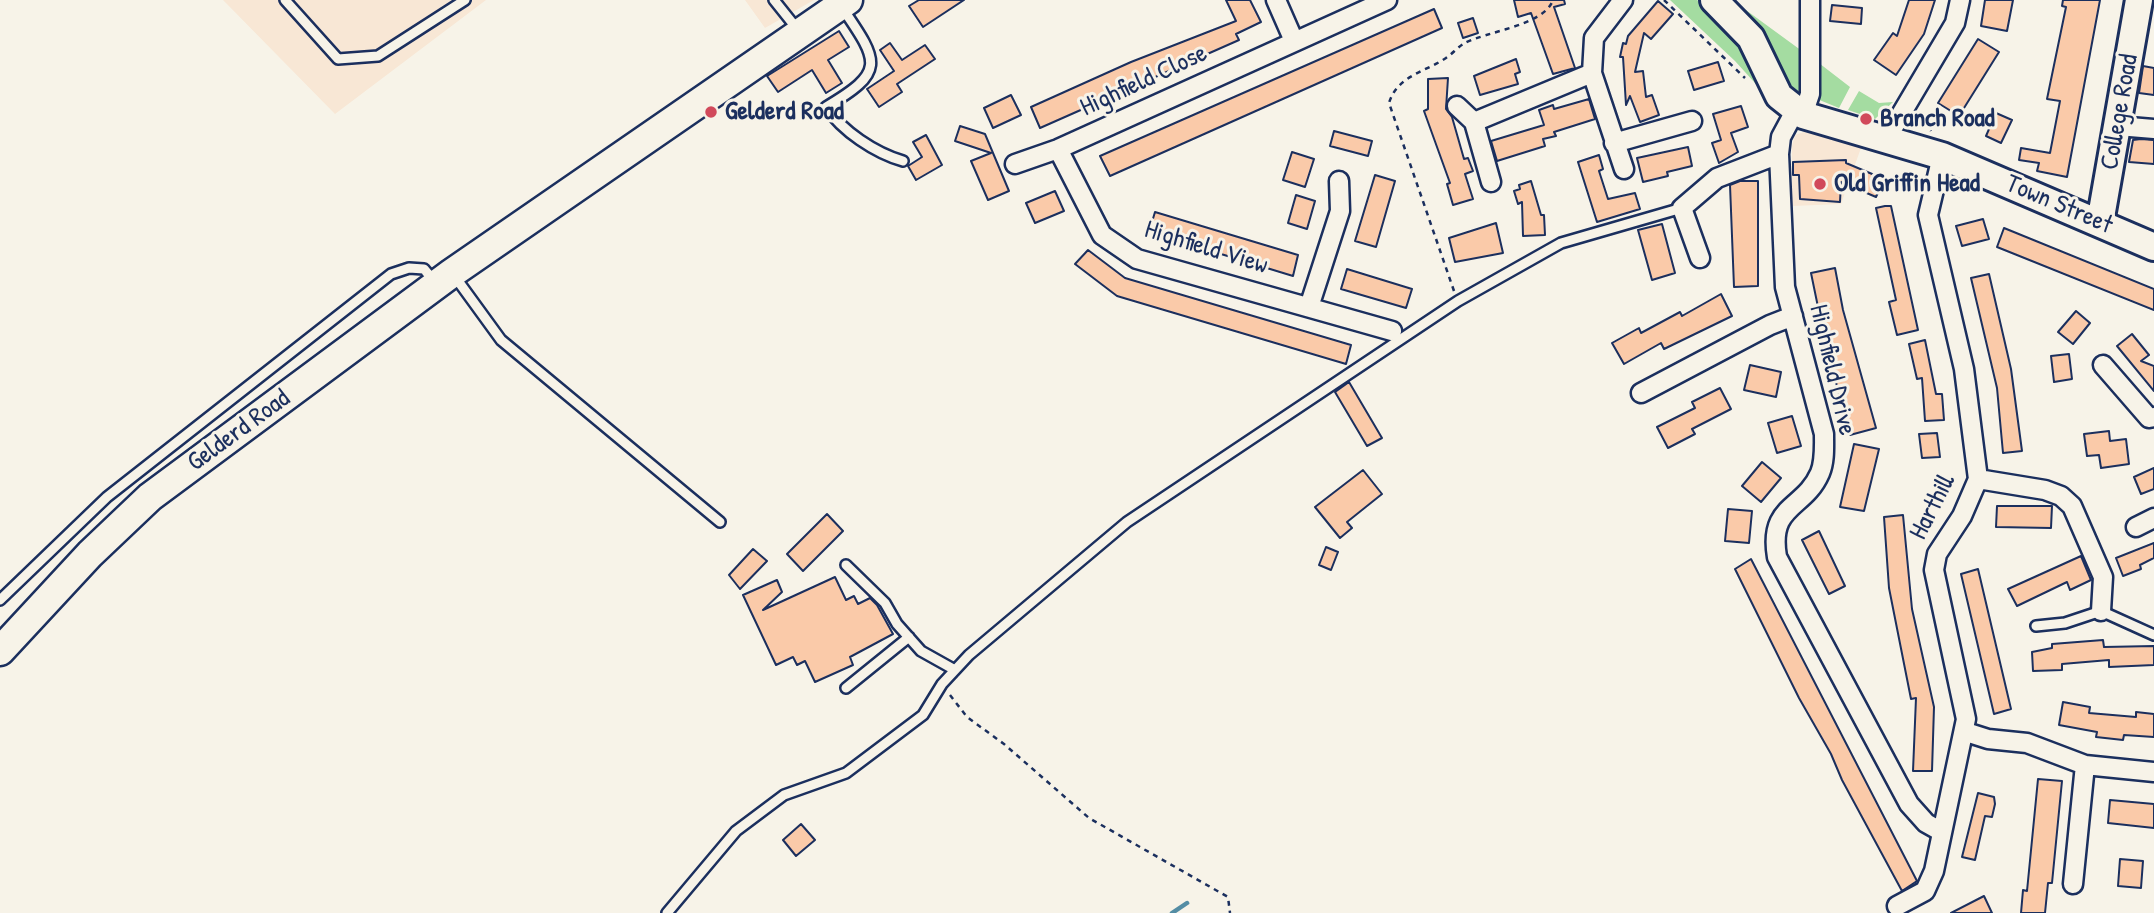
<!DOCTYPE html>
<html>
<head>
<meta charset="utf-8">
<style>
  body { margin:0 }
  canvas { display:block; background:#f7f3e8 }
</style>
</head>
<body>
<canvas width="2154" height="913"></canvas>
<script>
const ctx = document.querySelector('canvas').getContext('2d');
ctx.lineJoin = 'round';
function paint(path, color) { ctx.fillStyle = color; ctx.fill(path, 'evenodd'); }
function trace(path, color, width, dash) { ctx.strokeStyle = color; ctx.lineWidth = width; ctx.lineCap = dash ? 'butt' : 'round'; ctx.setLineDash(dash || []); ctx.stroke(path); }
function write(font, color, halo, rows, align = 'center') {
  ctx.font = font + ' "Patrick Hand",sans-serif'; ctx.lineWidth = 6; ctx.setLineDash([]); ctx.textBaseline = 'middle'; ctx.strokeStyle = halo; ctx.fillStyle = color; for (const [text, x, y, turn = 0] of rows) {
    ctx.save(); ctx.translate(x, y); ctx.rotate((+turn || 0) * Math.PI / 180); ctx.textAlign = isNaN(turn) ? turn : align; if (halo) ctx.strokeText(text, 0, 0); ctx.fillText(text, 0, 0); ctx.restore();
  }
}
const built = new Path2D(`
  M223,0H486L335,114Z
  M745,0H814L765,28Z
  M1804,132L1862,145L1841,204L1792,206V146L1795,135Z`);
const green = new Path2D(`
  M1670,0H1697L1728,26L1774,104L1735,61Z
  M1739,5L1802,51V94L1784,81L1760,26Z
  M1815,60L1850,87L1839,108L1817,99Z
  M1859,91L1879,103L1893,102L1875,119L1848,110Z`);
const stream = new Path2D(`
  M1172,913L1187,903`);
const building = new Path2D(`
  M919,0H964L923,27L909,6Z
  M1226,0H1250L1261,22L1236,34L1239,40L1040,128L1031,107L1131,62L1236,21Z
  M1514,0H1564L1565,4L1554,7L1575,68L1553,74L1531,13L1518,17Z
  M1909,0H1935L1924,34L1896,75L1874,60L1893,33L1897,36Z
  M1985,0H2013L2007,31L1981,26Z
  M2063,0H2100L2067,177L2037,171L2039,163L2019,160L2021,148L2050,153L2060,101L2047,99L2066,7L2062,6Z
  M1658,1L1673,14L1651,39L1644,33L1635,72L1643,71L1646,97L1652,95L1659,115L1640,122L1630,96L1626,105L1623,57H1620L1623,43L1626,44L1628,36Z
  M1832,5L1862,8L1861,24L1830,21Z
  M1434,9L1442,28L1110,176L1100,156Z
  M1473,18L1478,33L1463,38L1458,23Z
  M839,31L849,47L828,60L842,83L826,93L812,70L778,92L767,76Z
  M1978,39L1999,52L1959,116L1938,103Z
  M890,43L902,60L925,45L935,59L897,84L902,92L879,107L867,89L894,71L880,50Z
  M1516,59L1520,72L1515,74L1518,84L1480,95L1474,76Z
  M1718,62L1724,81L1694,90L1688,71Z
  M2143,66L2154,68V95L2139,93Z
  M1448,78L1446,109L1452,117L1464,159L1468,158L1473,171L1465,174L1473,199L1453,205L1447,184L1450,183L1424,111L1428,109V79Z
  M1011,95L1021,115L993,128L984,108Z
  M1589,99L1595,119L1554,132L1556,136L1543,139L1545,146L1497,161L1491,141L1544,125L1539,110L1553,105L1554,109Z
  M1741,106L1748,127L1731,133L1738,152L1719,163L1712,143L1721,140L1713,114Z
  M1996,113L2012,120L2001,143L1986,136Z
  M960,126L985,134L1009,191L988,200L971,161L991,153L955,141Z
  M1334,131L1372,141L1368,156L1330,146Z
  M926,135L942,165L916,180L908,166L922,157L913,142Z
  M2141,139L2154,140V164L2129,162L2133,140Z
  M1688,147L1692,166L1667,172L1668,176L1643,182L1637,158Z
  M1292,152L1314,159L1305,187L1283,180Z
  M1599,155L1603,169L1599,171L1608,199L1635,193L1640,209L1597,222L1578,162Z
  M1846,160V163L1884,179L1876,197L1841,182L1840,202L1800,199L1799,175H1793V162Z
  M1375,175L1395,181L1376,247L1355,241Z
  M1531,181L1541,215H1544L1545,235L1523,236L1522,202L1518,204L1514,191L1520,189L1519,185Z
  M1740,181H1758V286L1734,287L1730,185Z
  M1055,191L1064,211L1035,223L1026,203Z
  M1296,195L1315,201L1307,229L1288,223Z
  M1885,206H1891L1918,330L1897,335L1889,302L1896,300L1876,208Z
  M1155,212L1298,255L1293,276L1149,232Z
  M1983,219L1989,239L1962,246L1956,226Z
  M1496,223L1503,253L1455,262L1449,238Z
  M1662,224L1675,273L1652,280L1638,230Z
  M2004,228L2154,289V310L1997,247Z
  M1088,250L1125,278L1351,345L1346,364L1117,296L1075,264Z
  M1835,268L1843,310L1876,428L1850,435L1825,341L1811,273Z
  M1347,269L1412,289L1406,308L1341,289Z
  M1989,274L2011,369L2022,451L2003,453L1997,388L1971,278Z
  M1721,294L1732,316L1664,349L1661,343L1624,364L1612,343L1639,328L1641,333L1680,312L1682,316Z
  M2076,311L2090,323L2073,344L2058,332Z
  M2132,334L2149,355L2141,361L2154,366V391L2117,346Z
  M1925,340L1936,394H1942L1944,420L1925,421L1922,378L1917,379L1909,344Z
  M2069,354L2072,379L2054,382L2051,356Z
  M1750,365L1781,372L1776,397L1744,390Z
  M1349,382L1382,438L1367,446L1335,392Z
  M1720,388L1731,409L1692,429L1695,434L1668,448L1657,427L1695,408L1692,402Z
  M1792,416L1801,446L1777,453L1768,423Z
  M2109,431L2110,441L2126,439L2129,464L2101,468L2099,455L2087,456L2084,434Z
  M1937,433L1940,457L1922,458L1919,434Z
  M1854,444L1879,449L1864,511L1840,507Z
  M1762,462L1781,478L1761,502L1742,486Z
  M2154,468V489L2141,494L2134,477Z
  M1363,470L1382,494L1347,522L1352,528L1340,538L1315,507Z
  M1997,506H2052L2051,528L1996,527Z
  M1728,509L1752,511L1749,543L1725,541Z
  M827,514L843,531L803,571L787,554Z
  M1903,515L1912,609L1934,707L1932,771H1913L1916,698L1911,699L1889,588L1884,517Z
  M1819,531L1845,586L1829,594L1802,540Z
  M2154,543V558L2140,565L2141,569L2123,576L2116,558Z
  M1326,547L1338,552L1331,570L1319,565Z
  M753,549L767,561L740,589L729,575Z
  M2081,556L2091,580L2070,590L2067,582L2017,606L2008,589Z
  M1751,559L1917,881L1902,891L1842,780L1831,754L1799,698L1735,569Z
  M1978,569L2011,709L1994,714L1961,574Z
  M835,577L846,600L854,596L858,604L870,598L877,605L893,634L850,657L853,665L815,682L805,661L797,665L793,657L776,665L743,595L777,580L782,592L763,610Z
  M2103,640L2104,647L2154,646V665L2109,667V660L2062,664V670L2033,671L2032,652L2052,648V644Z
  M2063,702L2090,707L2089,713L2136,717V712L2154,714V737L2124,735L2123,740L2096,737L2097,732L2059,725Z
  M2038,779L2062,781L2052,883H2048L2045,913H2021L2023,890L2027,891Z
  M1978,793L1994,797L1995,804L1992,817L1985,816L1975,860L1962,857Z
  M2110,800L2154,804V828L2108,823Z
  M801,824L815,840L796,856L783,840Z
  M2120,859L2143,861L2141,888L2118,886Z
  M1984,896L1992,913H1951Z`);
const path = new Path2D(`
  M1664,0L1745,78
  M1921,113L1931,131
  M1454,291L1389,103C1397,76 1425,72 1446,58C1452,54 1457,48 1463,44C1486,31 1544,26 1553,0
  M950,695L967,717L1004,744L1089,818L1228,897L1230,913`);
const lane = new Path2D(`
  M285,0L338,59L378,56L465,0
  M774,0L798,30
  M843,9C880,63 885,72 826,107C842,131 875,153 903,161
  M453,274L501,340L720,522
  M846,565L885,603L897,624L921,651L955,670
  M0,600L107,497L391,274L409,268L424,269L434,281
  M2036,626L2065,623L2101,611L2154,635
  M846,688L909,637
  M667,913L736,831L784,795L846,773L923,715L942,684L969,655L1127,522L1458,301L1561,243L1682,208`);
const street = new Path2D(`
  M1276,0L1294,41
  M1623,0L1594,38L1592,73L1624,169
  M1457,106L1474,122
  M1795,111L1781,137L1779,154L1785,287L1824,434C1824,447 1825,461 1820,473C1804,510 1768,504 1777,557L1909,804L1926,823L1942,832
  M1803,115L1810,94V0
  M2118,126L2154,129
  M1887,138L1955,23L1960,0
  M1614,143L1692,121
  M1058,149L1102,235L1137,259L1392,331
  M1015,164L1058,149L1387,0
  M1491,182L1474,122L1592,73
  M1700,258L1682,208L1717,178L1779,154
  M1309,307L1340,211L1339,181
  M2103,365L2149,418L2154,417
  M1641,393L1770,325L1793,316
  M1978,479L2045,490L2061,496L2072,506L2103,577L2101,611
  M2136,527L2154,518
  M1966,732L1988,739L2027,743L2085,765L2154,772
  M2073,884L2085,765
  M1897,906L1925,891L1934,871L1966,719L1934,570L1937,554L1962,516L1978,479L1964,369L1928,215L1942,156`);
const secondary = new Path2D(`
  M1714,0L1751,38L1779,96L1803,115L1942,156L2154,247
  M2100,223L2139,0`);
const primary = new Path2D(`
  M0,651L90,554L150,497L452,273L848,0`);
const markers = [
  [711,112,7,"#d1495b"],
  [1866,119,7,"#d1495b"],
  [1820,184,7,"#d1495b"]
];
const streetNames = [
  ["Highfield Close",1144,81,-25],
  ["College Road",2120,112,-80],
  ["Town Street",2059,205,23],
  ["Highfield View",1206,248,17],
  ["Highfield Drive",1832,370,77],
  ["Gelderd Road",239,431,-36],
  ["Harthill",1933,507,-63]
];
const poiNames = [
  ["Gelderd Road",725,112],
  ["Branch Road",1880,119],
  ["Old Griffin Head",1834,184]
];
paint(built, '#f8e7d5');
paint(green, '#a4dca1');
trace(stream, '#548da4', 4.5);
paint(building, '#facaa9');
trace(building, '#1b2f5e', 2);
trace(lane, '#1b2f5e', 14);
trace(street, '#1b2f5e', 23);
trace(secondary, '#1b2f5e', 32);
trace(primary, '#1b2f5e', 33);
trace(path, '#1b2f5e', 2.5, [5, 5]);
trace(lane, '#f7f3e8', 9);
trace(street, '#f7f3e8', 18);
trace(secondary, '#f7f3e8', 26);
trace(primary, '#f7f3e8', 28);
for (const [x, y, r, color] of markers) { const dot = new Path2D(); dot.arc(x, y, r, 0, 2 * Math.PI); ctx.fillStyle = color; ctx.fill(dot); trace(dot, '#f7f3e8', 2.5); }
write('26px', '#1b2f5e', '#f7f3e8', streetNames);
write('bold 26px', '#1b2f5e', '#f7f3e8', poiNames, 'left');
</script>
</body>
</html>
